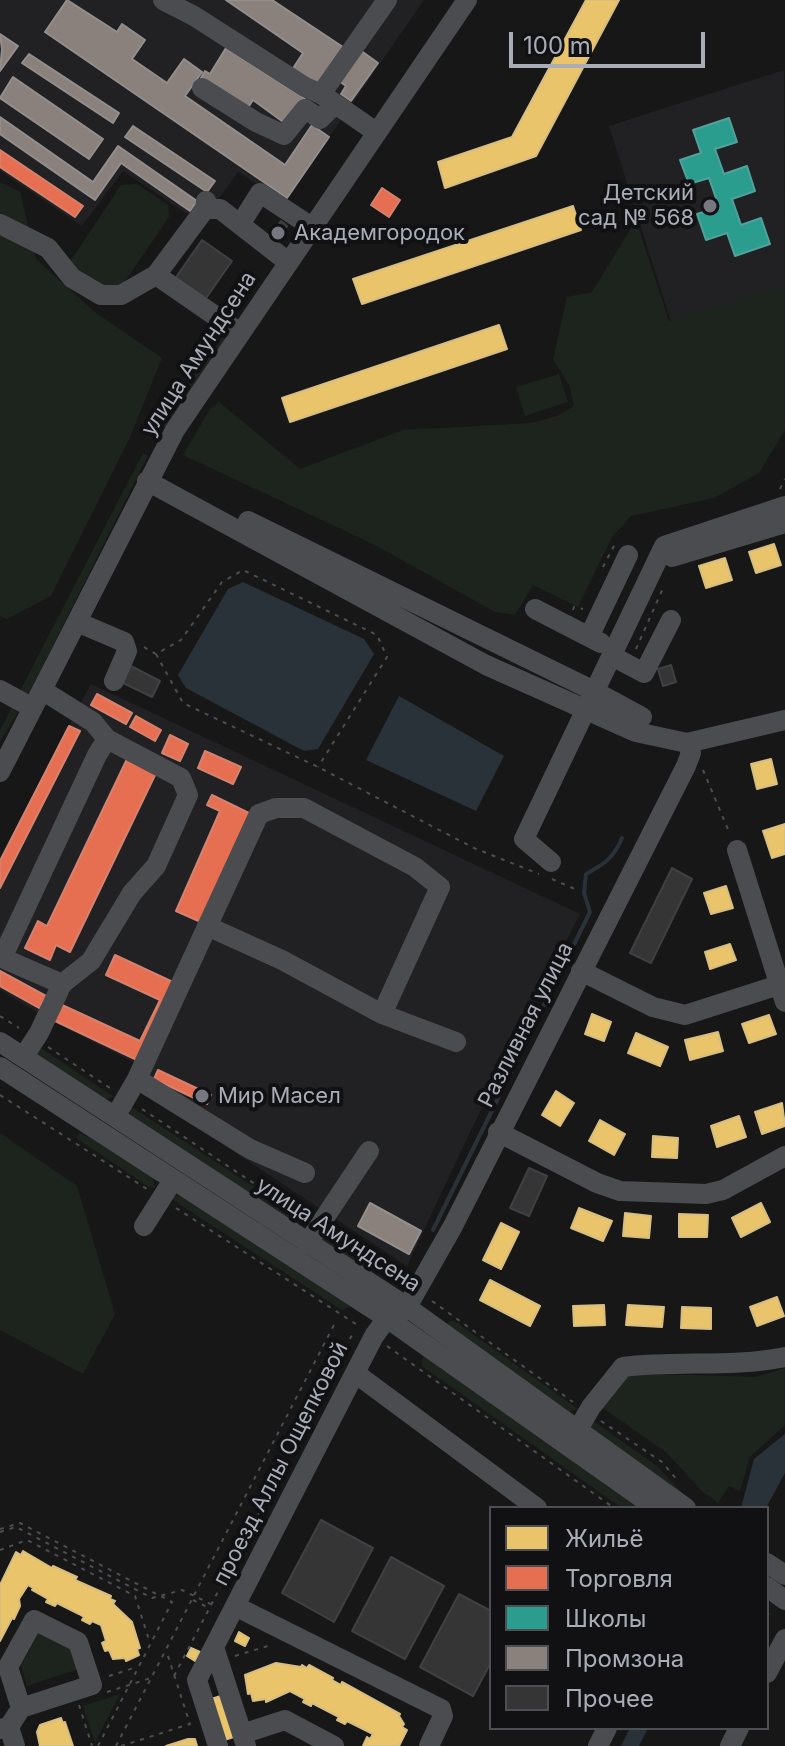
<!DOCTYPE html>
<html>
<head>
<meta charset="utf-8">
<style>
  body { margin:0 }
  #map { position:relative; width:785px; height:1746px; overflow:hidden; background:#171717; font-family:Inter,sans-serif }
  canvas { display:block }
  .legend { position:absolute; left:489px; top:1506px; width:280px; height:224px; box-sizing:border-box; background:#111113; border:2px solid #4d4f55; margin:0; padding:10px 14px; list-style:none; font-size:24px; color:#a8adb8 }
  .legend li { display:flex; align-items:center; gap:16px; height:40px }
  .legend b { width:40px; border:2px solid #4d4f55 }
  .scale { position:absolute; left:509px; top:32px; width:196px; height:36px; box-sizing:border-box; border:4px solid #a8adb8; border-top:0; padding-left:10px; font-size:24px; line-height:28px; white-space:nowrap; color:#a8adb8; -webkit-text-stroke:6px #111113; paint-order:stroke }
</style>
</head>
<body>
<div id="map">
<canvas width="785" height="1746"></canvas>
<ul class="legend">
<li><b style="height:22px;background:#e9c46a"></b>Жильё</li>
<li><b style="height:22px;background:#e76f51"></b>Торговля</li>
<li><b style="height:22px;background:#2a9d8f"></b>Школы</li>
<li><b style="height:22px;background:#8a817c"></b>Промзона</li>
<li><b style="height:22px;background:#353536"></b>Прочее</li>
</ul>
<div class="scale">100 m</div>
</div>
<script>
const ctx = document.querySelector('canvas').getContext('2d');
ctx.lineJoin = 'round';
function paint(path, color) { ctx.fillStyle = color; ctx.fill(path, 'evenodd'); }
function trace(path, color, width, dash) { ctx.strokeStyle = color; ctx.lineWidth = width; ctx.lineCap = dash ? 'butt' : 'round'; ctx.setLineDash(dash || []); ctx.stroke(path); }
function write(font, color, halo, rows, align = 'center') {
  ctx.font = font + ' Inter,sans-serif'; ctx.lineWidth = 8; ctx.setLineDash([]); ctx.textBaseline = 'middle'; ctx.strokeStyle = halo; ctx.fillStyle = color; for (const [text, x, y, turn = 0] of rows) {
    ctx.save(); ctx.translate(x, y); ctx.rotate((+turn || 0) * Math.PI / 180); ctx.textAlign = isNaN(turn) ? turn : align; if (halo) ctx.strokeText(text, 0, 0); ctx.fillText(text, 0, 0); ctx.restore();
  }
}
const built = new Path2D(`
  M0,0H424L284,202L238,172L214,205L190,216L123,171L82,226L0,171Z
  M784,70L785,286L671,322L609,126Z
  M91,684L580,914L473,1126L407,1266L157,1101L137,1064L52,1021L0,990V857Z`);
const green = new Path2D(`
  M0,182L20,192L36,259L96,313L162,358L130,437L51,596L7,619L0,616Z
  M137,184L168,205L169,217L119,290L106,292L69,263L121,185Z
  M636,220L669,321L785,285V430L759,473L714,498L631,516L612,537L578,607L533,585L515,615L495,612L375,545L183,455L210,409L219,402L300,469L403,430L531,423L557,416L574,406L569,385L553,359L567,297L592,292Z
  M218,334L225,339L166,429L160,424Z
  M559,374L568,402L525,416L516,387Z
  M143,453L148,456L29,693H19Z
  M13,705L17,707V714L0,742V730Z
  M38,1046L114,1097L104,1099L38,1056L35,1049Z
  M130,1106L306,1221L298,1224L130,1115Z
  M0,1133L77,1186L115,1314L83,1374L0,1330Z
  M79,1133L93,1139L153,1178L155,1188L149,1187L76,1138Z
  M175,1195L182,1196L351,1306L342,1310L170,1198Z
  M321,1231L374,1267L371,1273L321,1241Z
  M453,1320L578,1409L570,1412L444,1324Z
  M423,1355L638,1508L619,1506L422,1366Z
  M785,1368V1425L750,1457L740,1491L729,1486L718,1503L702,1491L667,1453L600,1406L627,1373L756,1377Z
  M592,1420L658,1467L685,1496L591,1428Z
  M39,1632L72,1650L79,1669L27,1686L21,1666Z
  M120,1694L95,1742L83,1706Z`);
const water = new Path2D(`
  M243,582L364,639L374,654L318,749L304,751L186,688L178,675L228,589Z
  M399,696L504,756L476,811L366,760Z
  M785,1434V1473L766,1508H741L754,1459Z
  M630,1728H648L639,1746H621Z`);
const homes = new Path2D(`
  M586,0H619L536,156L445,188L438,162L512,137Z
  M573,206L581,230L362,304L353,279Z
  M499,325L507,349L290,422L282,398Z
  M774,544L781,565L756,573L749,552Z
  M725,558L732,580L706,588L699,566Z
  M771,759L777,784L757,789L751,764Z
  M785,824V854L772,858L763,831Z
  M726,886L733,908L711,914L704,893Z
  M730,944L736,960L710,969L705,952Z
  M592,1014L611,1022L604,1041L585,1034Z
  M769,1015L776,1034L749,1043L742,1024Z
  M718,1032L723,1051L690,1060L685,1040Z
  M636,1033L668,1047L660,1066L628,1053Z
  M556,1091L574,1103L560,1126L542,1115Z
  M782,1103L785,1126L762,1134L755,1112Z
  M739,1116L746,1137L717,1147L711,1126Z
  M600,1120L625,1134L614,1155L589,1141Z
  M653,1136L678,1138L677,1158L652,1157Z
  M761,1203L770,1222L741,1237L732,1218Z
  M579,1208L612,1221L603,1241L571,1228Z
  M625,1213L651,1216L649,1238L623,1236Z
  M679,1214L708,1215L707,1237H679Z
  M501,1223L519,1232L501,1269L483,1260Z
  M490,1280L540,1306L530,1326L480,1300Z
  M777,1297L784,1316L757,1326L750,1307Z
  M604,1305L605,1325L574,1326L573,1306Z
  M628,1305L664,1307L662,1327L626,1325Z
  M682,1307L711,1308V1329L681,1328Z
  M23,1551L52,1568L53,1566L77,1577L75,1580L111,1596L110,1599L115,1601L113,1604L132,1622L140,1648L137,1649L139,1655L126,1661L125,1658L113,1659L109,1650L105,1651L102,1643L106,1641L101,1625L92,1621L90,1624L82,1620L84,1617L79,1614L57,1603L55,1606L46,1602L48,1599L32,1590L33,1588L28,1585L19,1599L20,1606L14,1619L12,1618L0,1641V1585L16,1552L21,1555Z
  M239,1632L249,1638L245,1646L235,1641Z
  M191,1648L200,1652L195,1661L187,1656Z
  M276,1663L301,1667L302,1665L307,1668L309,1665L333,1678L332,1680L341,1685L342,1682L400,1714L399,1716L404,1724L402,1727L407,1730L399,1746H363L367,1737L370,1739L373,1734L347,1721L345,1724L337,1720L339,1717L312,1703L311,1706L303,1702L305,1699L290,1691L266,1702V1699L253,1701L251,1693L248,1694L245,1675Z
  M224,1695L237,1736L221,1741L208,1700Z
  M61,1718L63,1723L65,1722L73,1746H40L37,1732L40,1725Z
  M188,1739H195L197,1746H166Z`);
const shops = new Path2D(`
  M0,150L83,206L75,217L0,167Z
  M382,188L400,200L389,217L371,205Z
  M97,694L132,713L126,724L91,705Z
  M136,716L161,730L155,741L130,727Z
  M69,726L80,731L0,888V861Z
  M170,735L188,744L180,761L162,753Z
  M205,751L241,767L233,784L198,768Z
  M128,757L157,771L70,952L56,945L50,960L25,948L38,921L47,926Z
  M212,795L253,815L203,923L176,911L220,811L207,805Z
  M115,955L175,983L139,1061L53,1020L60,1004L140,1041L160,1000L106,975Z
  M0,971L46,996L39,1008L0,986Z
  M158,1070L211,1095L207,1104L154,1079Z`);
const schools = new Path2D(`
  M729,118L737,142L715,149L724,174L747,166L755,191L732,199L741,225L761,218L770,244L735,256L727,233L706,240L697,214L719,207L709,178L689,184L680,160L701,153L693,130Z`);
const industry = new Path2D(`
  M67,0L117,32L122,24L145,40L132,59L167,83L184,59L202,72L185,96L285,165L312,125L329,137L287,198L45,32Z
  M226,0H272L346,49L317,88L292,70L303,53Z
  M0,34L18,46L0,71L2,49Z
  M226,48L305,99L286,124L253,100L247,109L201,78L205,71L210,74Z
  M360,50L378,63L351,101L341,94L346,86L339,81Z
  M29,54L119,113L113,123L22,63Z
  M13,77L103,139L89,159L0,98Z
  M0,117L93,182L118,146L197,201L190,211L121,163L95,200L0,134Z
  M133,126L215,181L207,192L125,137Z
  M370,1203L421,1231L409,1254L358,1226Z`);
const stream = new Path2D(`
  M433,1230L590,912L584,893L586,874C605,864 614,857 622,838`);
const building = new Path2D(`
  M281,221L287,226L277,241L270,236Z
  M202,240L232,261L204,301L174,280Z
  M125,663L160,681L152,697L117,680Z
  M671,665L676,682L663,686L658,669Z
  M672,868L692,879L651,963L630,953Z
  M529,1168L547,1176L529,1216L510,1208Z
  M321,1520L373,1548L334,1622L282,1593Z
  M391,1557L444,1586L405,1659L352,1631Z
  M459,1594L491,1611V1662L473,1696L420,1667Z`);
const path = new Path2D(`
  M780,489L785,479
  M603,567L616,542
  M573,610L574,607L583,609
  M144,647L156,654L181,640L222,582L243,570L377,635L387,657L318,767
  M636,649L664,586
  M156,654L183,703L318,767L474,848L539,874
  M703,770L730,834
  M552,879L575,889
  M0,1016L19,1028
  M48,1047L113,1090
  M0,1095L147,1189
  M142,1109L303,1216
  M176,1208L359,1326
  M331,1235L404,1281
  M432,1301L573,1402
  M387,1346L614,1508
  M601,1421L662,1462L678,1481
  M0,1529L20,1523L172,1602L98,1746
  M0,1532L16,1527L152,1598L182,1590L215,1606
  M0,1550L27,1540L135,1596L150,1643
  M193,1600L209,1608
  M767,1617L771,1609
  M235,1656L271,1645
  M109,1676L137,1667
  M174,1676L353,1333
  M107,1692L151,1678
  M79,1705L92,1746
  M116,1746L336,1321
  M121,1746L190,1724L167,1653`);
const minor = new Path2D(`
  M163,0L194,16L305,87L321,94L376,132
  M202,88L256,122L284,135L305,109L320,119L335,104
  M321,94L387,0
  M206,201L205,209H220L288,262
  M241,223L260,193L312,227
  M0,224L48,248L72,278L101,295H121L156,275L240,333
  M156,275L205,209
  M147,481L486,665L636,732L687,743L785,720
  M248,521L596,692L642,717
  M672,557L785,523
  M535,609L601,643
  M77,622L124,642L127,651L114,681
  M589,637L628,555
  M612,656L644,673L671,620
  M0,690L33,708
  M0,772L175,430L467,0
  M737,850L785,1002
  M551,862L524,839L664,546L785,506
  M207,926L282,960L382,1014L456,1042
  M581,971L653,1007L685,1015L785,983
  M62,984L2,958L97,755L107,739
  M0,1042L407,1307L686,1508
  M24,1056L39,1033L62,984L91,961L132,893L156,866L188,795L181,778L107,739L93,722L42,690
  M0,1067L387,1318L656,1508
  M137,1079L250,1149L305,1173
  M115,1117L137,1079L259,814L276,808H304L415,867L440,887L382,1014
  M498,1132L597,1183L620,1191L706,1194L723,1190L785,1156
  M144,1226L173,1180
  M307,1244L369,1151
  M355,1373L537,1508
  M577,1431L591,1407L623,1367C677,1360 731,1368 785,1357
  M767,1563L785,1575
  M767,1587L785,1600
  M214,1647L246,1746
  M767,1673L785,1639
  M9,1727L15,1746
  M0,1729L9,1727L21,1708L92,1685L78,1642L34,1620L8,1667L21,1708
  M242,1734L285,1720L334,1746
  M218,1746L197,1680L235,1606
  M429,1746L443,1716L441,1709L235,1606L374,1336L390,1314L402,1312L407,1307L453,1226L686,766L691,753L687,743
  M598,1746L607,1728
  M730,1746L739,1728`);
const markers = [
  [710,206,8,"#757880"],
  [278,233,8,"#757880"],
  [202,1096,8,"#757880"]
];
const poiNames = [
  ["Детский",694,193,"right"],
  ["сад № 568",694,218,"right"],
  ["Академгородок",294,233],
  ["Мир Масел",218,1096]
];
const streetNames = [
  ["улица Амундсена",199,354,-57],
  ["Разливная улица",526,1025,-63],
  ["улица Амундсена",338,1235,33],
  ["проезд Аллы Ощепковой",281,1464,-63]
];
paint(built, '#212123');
paint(green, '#1d241e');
paint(water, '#2a3239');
paint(homes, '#e9c46a');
trace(homes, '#d6bd81', 2);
paint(shops, '#e76f51');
trace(shops, '#d48270', 2);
paint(schools, '#2a9d8f');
trace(schools, '#50a29b', 2);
paint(industry, '#8a817c');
trace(industry, '#938e8e', 2);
trace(stream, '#2a3239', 4);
paint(building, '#353536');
trace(building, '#3f4043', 2);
trace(path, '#4d4e52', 2, [4, 6]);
trace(minor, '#4b4c50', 20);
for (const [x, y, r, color] of markers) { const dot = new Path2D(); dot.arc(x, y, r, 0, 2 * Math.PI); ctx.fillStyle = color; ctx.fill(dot); trace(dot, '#111113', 3); }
write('22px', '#a8adb8', '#111113', poiNames, 'left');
write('22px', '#a8adb8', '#111113', streetNames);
</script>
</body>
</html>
